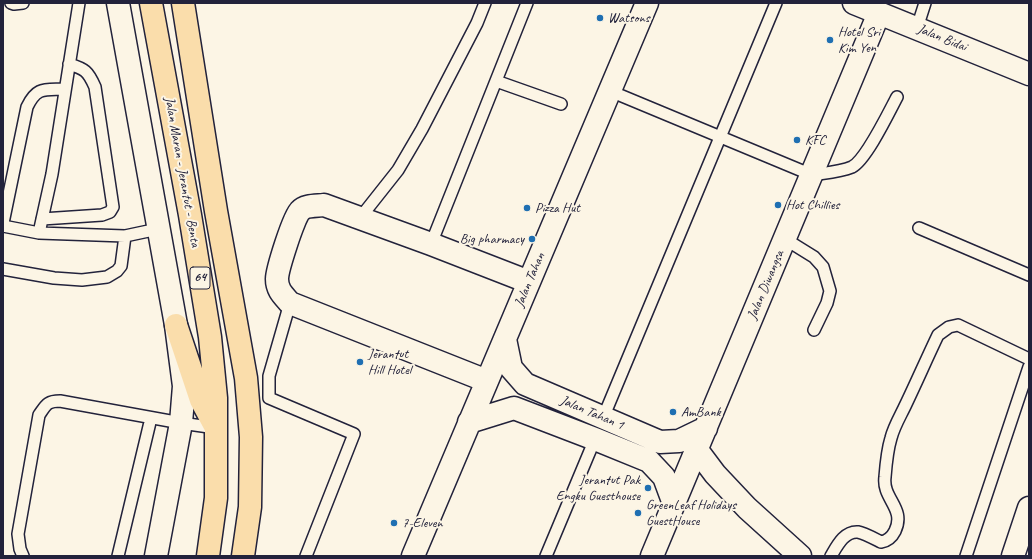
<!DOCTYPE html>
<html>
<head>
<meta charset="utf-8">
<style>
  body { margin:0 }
  #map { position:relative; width:1032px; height:559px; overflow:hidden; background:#fcf5e5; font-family:Caveat,sans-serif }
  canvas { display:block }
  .frame { position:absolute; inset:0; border:4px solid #22223b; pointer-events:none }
</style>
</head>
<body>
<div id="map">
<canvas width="1032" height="559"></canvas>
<div class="frame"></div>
</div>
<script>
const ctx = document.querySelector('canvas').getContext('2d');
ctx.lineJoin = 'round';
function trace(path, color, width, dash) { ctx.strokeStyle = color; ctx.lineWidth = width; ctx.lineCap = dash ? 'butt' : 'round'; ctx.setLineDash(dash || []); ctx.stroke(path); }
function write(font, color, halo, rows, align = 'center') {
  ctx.font = font + ' Caveat,sans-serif'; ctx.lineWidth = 4; ctx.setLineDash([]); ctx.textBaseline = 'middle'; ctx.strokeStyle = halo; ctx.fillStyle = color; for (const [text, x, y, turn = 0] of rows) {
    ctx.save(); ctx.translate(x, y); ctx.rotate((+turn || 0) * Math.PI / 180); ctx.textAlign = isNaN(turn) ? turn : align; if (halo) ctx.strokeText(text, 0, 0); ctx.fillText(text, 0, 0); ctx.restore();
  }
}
const service = new Path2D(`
  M11,3L14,4L23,3
  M917,28L925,3
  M496,81L561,104
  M610,91L812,175C824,173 840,172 852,167C866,160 889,112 897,97
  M360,218L398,170L422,129L477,23L485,3
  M42,219L102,215L110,212L113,207L95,87C88,71 85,69 69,64
  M3,223L27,107C37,86 45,90 65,89
  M3,226L39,233L125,236L158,229
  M919,228L1029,275
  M39,233L52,174L79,3
  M785,239L814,257L823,267L830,291L827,303L814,330
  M431,244L527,3
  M3,269L54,278L82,280L107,277L117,271L121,266L125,236
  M290,303L269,376V398L354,434L306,556
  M603,418L776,3
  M23,556L20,549L18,534L39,415C46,405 47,401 60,401L181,423L216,428
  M118,556L151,418
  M546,556L595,439
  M831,556C837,546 844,531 858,532C864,533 875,539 881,542C887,541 892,537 895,531C906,508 882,499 885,477C886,464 887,451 891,438C894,426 901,415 906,404C917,381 927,358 938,335L949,327L958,325L1029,359
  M966,556L1029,367`);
const minor = new Path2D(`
  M118,3L176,325L184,386L181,423L156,556
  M505,339L511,368L525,384L660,442L679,441L706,428
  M487,381L290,303C283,295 277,290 277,279C277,270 294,216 300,211C305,205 317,206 324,205L431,244L529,282
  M469,422L514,408L595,439L649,461L664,477L674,504
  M697,450L715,474L747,508L800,556
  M413,556L647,3
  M652,556L879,13
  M1013,556L1029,508`);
const tertiary = new Path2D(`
  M854,3L1029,74`);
const primary = new Path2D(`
  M151,3L190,215L210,337L216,398V498L208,556
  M183,3L216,211L246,378L251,437L250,507L243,556
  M176,325L201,400L215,426`);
const markers = [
  [600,18,4,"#1f6fb2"],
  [830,40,4,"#1f6fb2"],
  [797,140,4,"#1f6fb2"],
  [778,205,4,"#1f6fb2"],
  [527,208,4,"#1f6fb2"],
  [532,239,4,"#1f6fb2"],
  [360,362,4,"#1f6fb2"],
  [673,412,4,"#1f6fb2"],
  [648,488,4,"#1f6fb2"],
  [638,513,4,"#1f6fb2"],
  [394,523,4,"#1f6fb2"]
];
const shields = [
  [200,278,20]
];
const shieldNames = [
  ["64",200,278]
];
const poiNames = [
  ["Watsons",608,18],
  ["Hotel Sri",838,32],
  ["Kim Yen",838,48],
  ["KFC",805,140],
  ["Hot Chillies",786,205],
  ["Pizza Hut",535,208],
  ["Big pharmacy",524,239,"right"],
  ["Jerantut",368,354],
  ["Hill Hotel",368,370],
  ["AmBank",681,412],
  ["Jerantut Pak",640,480,"right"],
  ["Engku Guesthouse",640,496,"right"],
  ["GreenLeaf Holidays",646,505],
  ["GuestHouse",646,521],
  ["7-Eleven",402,523]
];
const streetNames = [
  ["Jalan Bidai",942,38,22],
  ["Jalan Maran - Jerantut - Benta",182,172,80],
  ["Jalan Tahan",530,280,-67],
  ["Jalan Diwangsa",766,285,-67],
  ["Jalan Tahan 1",592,413,23]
];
trace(service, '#22223b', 14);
trace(minor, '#22223b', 25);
trace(tertiary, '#22223b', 25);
trace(primary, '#22223b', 25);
trace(service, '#fcf5e5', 11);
trace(minor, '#fcf5e5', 22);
trace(tertiary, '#fcf5e5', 22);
trace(primary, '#faddab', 22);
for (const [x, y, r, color] of markers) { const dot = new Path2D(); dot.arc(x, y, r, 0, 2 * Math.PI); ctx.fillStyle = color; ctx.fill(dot); trace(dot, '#fcf5e5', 1.5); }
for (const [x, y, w] of shields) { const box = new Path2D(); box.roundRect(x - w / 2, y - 11, w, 22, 3); ctx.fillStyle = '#fcf5e5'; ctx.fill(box); trace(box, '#22223b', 1); }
write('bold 13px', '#22223b', null, shieldNames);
write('14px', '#22223b', '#fcf5e5', poiNames, 'left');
write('14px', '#22223b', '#fcf5e5', streetNames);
</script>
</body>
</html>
